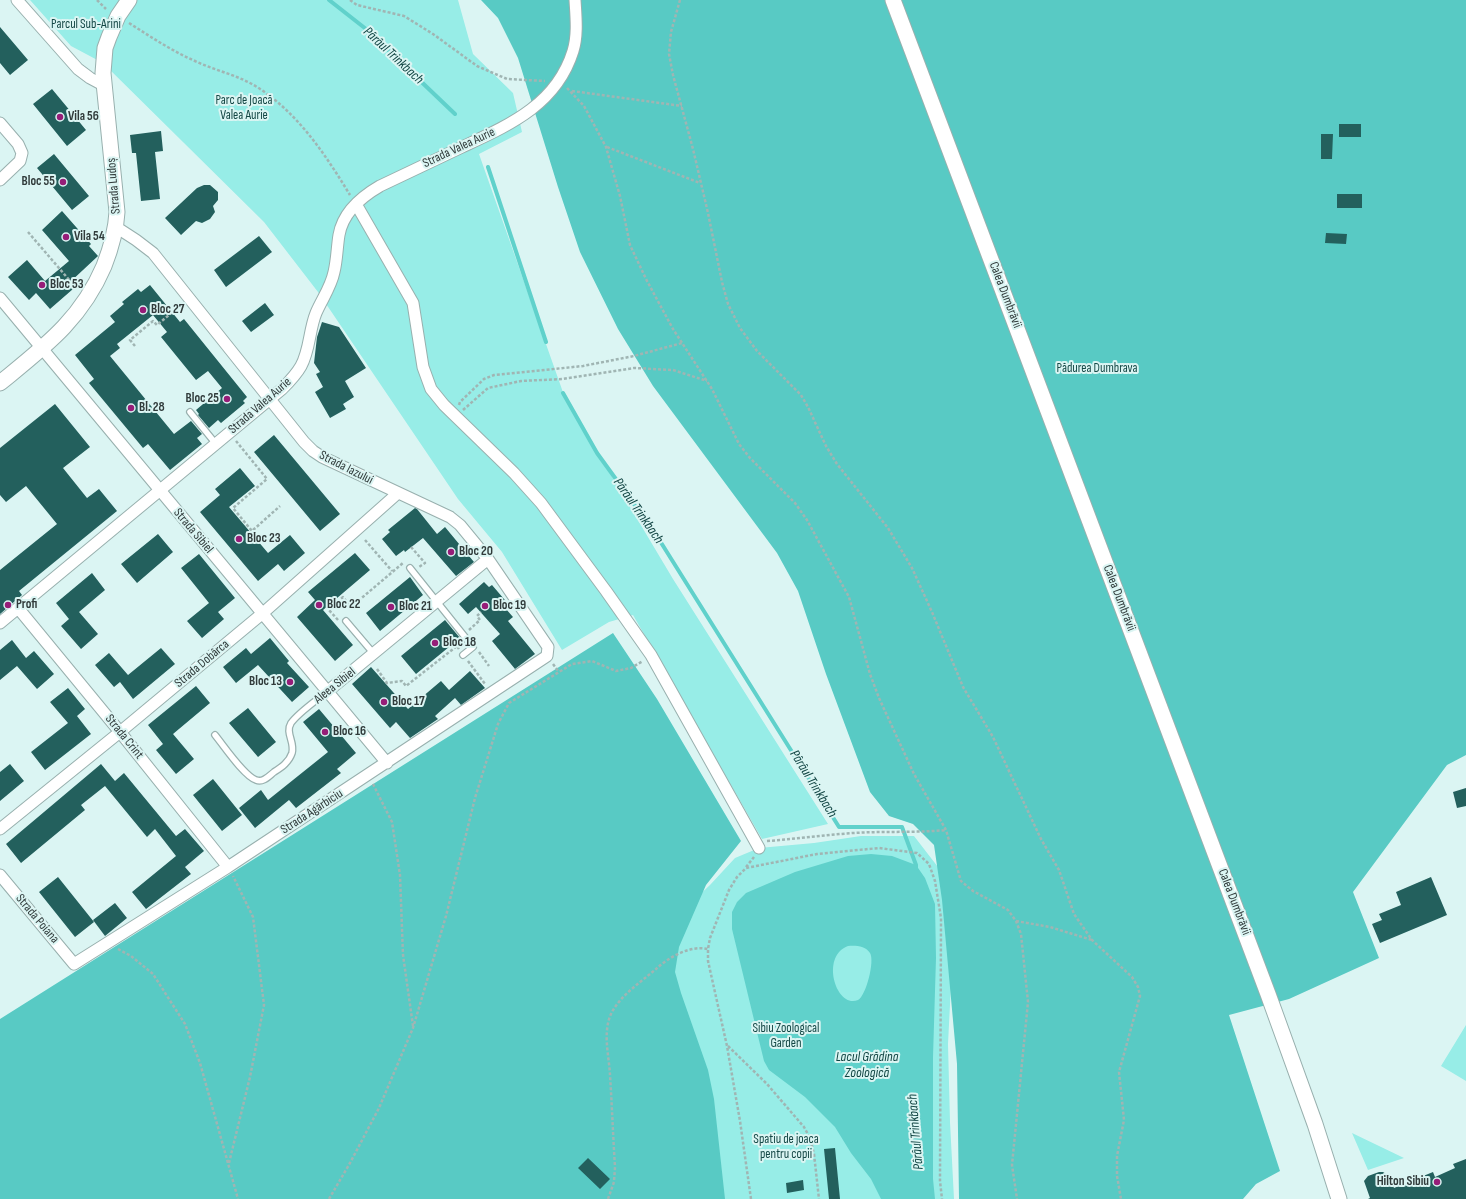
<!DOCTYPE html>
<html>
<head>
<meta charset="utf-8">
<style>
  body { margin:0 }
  canvas { display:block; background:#dbf5f3 }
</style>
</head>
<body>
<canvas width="1466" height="1199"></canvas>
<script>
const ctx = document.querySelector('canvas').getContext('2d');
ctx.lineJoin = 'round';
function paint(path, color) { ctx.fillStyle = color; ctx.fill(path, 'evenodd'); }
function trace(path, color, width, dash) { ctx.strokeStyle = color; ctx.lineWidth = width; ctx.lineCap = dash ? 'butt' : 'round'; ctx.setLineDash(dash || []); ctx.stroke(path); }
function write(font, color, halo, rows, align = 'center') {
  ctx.font = font + ' "Sofia Sans Condensed",sans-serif'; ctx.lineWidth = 4; ctx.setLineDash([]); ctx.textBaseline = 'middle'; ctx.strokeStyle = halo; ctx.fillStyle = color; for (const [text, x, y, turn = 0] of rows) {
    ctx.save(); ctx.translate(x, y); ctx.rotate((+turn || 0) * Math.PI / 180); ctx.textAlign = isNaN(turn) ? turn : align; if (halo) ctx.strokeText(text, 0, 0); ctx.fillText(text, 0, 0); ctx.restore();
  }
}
const green = new Path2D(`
  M30,0H458L473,54L513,93L522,132L479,154L565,398L673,579L828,824L762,839L633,615L609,622L562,650L502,552L458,499L318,292L264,222L103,63L71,46Z
  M861,836H914L948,880L953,945L948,1044L950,1122L954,1199H548L606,983L710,885L735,858L759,848L814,843Z
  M1466,1025V1081L1441,1066Z
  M1352,1133L1404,1158L1368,1170Z`);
const forest = new Path2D(`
  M481,0H1466V755L1447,765L1353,892L1379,958L1289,999L1229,1015L1280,1171L1256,1184L1243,1199H959L957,1064L942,900L934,845L913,824L889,816L870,792L826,674L798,591L777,553L653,386L618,329L580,252L558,187L518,58L498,18Z
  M613,633L657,699L741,841L706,885L679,947L675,972L681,993L708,1070L714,1099L725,1199H0V1019Z`);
const water = new Path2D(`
  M871,854L892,856L916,865L925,878L935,904L936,958L933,1057V1179L935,1199H881L871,1179L851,1153L835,1127L805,1097L769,1070L764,1061L732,929V912L737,902L746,893L795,872L848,856ZM848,946C855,945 866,946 870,953C875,961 866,996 858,1000C836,1009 820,956 848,946Z`);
const stream = new Path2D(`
  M329,0L366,29L455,114
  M488,167L546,342
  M563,393L597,453L655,533L839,827H902L916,865V869`);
const building = new Path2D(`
  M0,27L28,60L10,75L0,63Z
  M52,89L86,130L67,146L33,104Z
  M1339,124H1361V137H1339Z
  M161,131L163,151L155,152L160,199L141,201L136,153H132L130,135Z
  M1321,134H1333L1332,159H1321Z
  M54,154L89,196L72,210L37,168Z
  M204,185H210L218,192V200L213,206L215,212L210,219L202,223L196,221L181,235L165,218L197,188Z
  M1337,194H1362V208H1337Z
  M62,211L91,244L89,246L98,256L68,284L73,289L50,309L36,293L29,300L8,277L27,260L45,281L69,261L42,230Z
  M1326,233L1347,234L1346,244L1325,243Z
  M259,236L272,252L226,287L214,270Z
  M150,285L180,322L184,319L247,397L243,401L245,403L221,423L218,420L209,428L198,415L199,414L196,410L222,388L208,371L196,380L161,337L167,332L153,315L117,344L120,348L110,356L174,434L191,421L202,434L197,438L202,444L170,470L148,444L143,448L89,383L94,379L75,355L115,322L110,316L124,304L122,302L138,289L141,292Z
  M265,303L274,315L251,332L242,321Z
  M322,322L339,327L366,368L345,381L354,397L343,404L346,409L330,418L315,392L323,387L316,374L320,372L314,363L317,337Z
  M55,404L90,447L63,468L87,498L99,489L117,511L19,591L22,595L0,614V570L57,524L26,486L6,502L0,495V448Z
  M274,435L340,514L320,531L254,452Z
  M240,468L255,486L229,507L268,553L290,535L305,553L284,571L278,564L258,581L200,512L220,495L215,489Z
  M415,508L417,509L437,534L445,527L474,562L456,576L423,538L405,552L404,550L396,556L382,539L390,532L388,530Z
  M158,534L173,552L137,583L121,564Z
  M355,553L370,570L323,610L353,645L335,661L297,617L315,600L308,592Z
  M199,554L235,598L218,612L224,619L202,638L187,621L209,603L181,568Z
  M92,573L105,590L79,612L98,634L81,649L61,626L69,619L56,603Z
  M410,577L423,595L380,631L366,613Z
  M484,582L489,587L492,585L510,606L506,609L513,617L508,621L535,654L515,669L492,641L500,634L476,607L468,614L459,604Z
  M445,620L460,638L416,674L401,656Z
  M270,638L289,661L287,663L309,687L292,702L258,665L236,683L223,667L246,648L251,654Z
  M12,640L26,658L34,651L54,674L37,689L17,666L0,680V650Z
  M161,648L175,664L133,699L120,682L114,687L95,665L109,653L128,675Z
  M371,667L408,709L441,681L449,690L470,671L485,688L461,705L455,698L435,716L438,719L410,738L396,722L390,728L352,684Z
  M196,686L210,703L173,734L194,759L176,774L156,750L163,744L148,725Z
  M68,688L85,709L77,716L91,734L45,770L31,752L68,723L50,702Z
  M248,708L276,742L258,757L229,723Z
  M319,709L356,753L337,769L341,773L296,808L289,800L255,828L239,808L261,790L268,800L328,752L303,722Z
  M10,764L24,781L0,801V772Z
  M101,764L115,781L124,773L176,836L185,829L204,851L185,867L191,874L146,909L132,892L176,856L155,829L147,837L105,786L81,805L85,810L21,863L6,844Z
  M213,779L242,815L222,831L193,795Z
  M1466,788V806L1457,808L1453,792Z
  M58,877L94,922L75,937L39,892Z
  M1431,877L1447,915L1380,943L1372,924L1382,920L1379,914L1401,905L1396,892Z
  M115,903L127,918L105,936L93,920Z
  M835,1148L840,1199H829L824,1149Z
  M588,1158L610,1179L600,1189L578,1168Z
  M1466,1159V1199H1368L1370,1198L1364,1181L1368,1176L1379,1172H1383L1389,1176L1394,1188L1433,1172L1435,1177L1455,1168L1453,1164Z
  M803,1180L804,1190L787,1193L786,1183Z`);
const path = new Path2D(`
  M97,0L106,9
  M350,0L357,5L404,16L433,34L477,66L507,79L545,81
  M680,0L671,32L669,54L673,75L693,149L708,213L722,282L728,304L740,328L757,351L801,395L808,407L826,446L837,464L888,528L912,568L932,612L963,687L993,737L1041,839L1059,870L1074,914L1092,940L1132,977L1138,987L1140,996L1119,1072L1124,1120L1117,1156V1176L1121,1199
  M129,23C151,37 172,51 195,61C216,71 238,75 257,87C298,113 325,154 350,195
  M567,88L584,106L606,147L620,196L630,245L646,279L673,329L712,389L739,444L750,458L795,503L807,520L849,597L870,674L879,698L914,774L946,830L961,881L973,891L1008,910L1016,921L1021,934L1028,1002L1012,1165L1017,1199
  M572,91L682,106
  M607,147L700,183
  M28,232L77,289
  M135,346L130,340L153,321L157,325L181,305
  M459,405L460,402L484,379L494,375L583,366L634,356L682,343
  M463,410L488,388L521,381L562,379L634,368L673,370L707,381
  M236,441L267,479L233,508L252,531L280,506
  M365,540L392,571
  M411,547L425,563L419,567
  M338,620L329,610L343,597L351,607L403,563
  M469,630L480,620L477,616L481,612
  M479,652L489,666
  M468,661L485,684
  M553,664L559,672
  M377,669L387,683L402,681L406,686L457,646L459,649
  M373,784L392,822L400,875L403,955L413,1026
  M767,841C796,839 824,835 853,833C884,831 915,833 946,830
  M746,867L754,857
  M1016,921L1050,927L1092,940
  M118,949L131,956L153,974L185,1024L200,1063L238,1199
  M728,1046L767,1084L804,1127L810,1138L814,1154L819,1199
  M229,1163L250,1077L264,1005L253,917L233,876
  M329,1199L350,1163L379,1108L413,1028L446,916L475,798L498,724L509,703L572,664L592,661L616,671L631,668L643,661
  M608,1199L614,1182L615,1167C613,1136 612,1106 610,1075C609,1055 602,1031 612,1012C622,994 641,982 656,969C669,957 690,945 708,949
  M751,1199L740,1121L727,1046L708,961V949L710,938L729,890L737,877L746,868L817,854L879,848L917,853L929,864L935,881L941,918L940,1181L942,1199`);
const lane = new Path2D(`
  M190,412L216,444
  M410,568L473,647L463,655
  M346,621L374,654
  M215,735C224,746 244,776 256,780C263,783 269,776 274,772C282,767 289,762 292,753C295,742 285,733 291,723C299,712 317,700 328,691`);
const street = new Path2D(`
  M17,0L78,69L90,78L103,85
  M0,123L18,144L22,153L20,161L0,180
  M356,204L413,303L423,367L431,389L444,405L514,473L541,503L606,591L651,655L759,848
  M0,298L387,763
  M18,608L120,732L228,867
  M0,623L282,389C289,382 296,375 301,366C310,350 309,330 316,313C322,299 331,287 334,272C337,260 337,247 339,235C343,212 361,197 380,186C407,173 433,161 460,148C507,126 556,106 573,51C578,35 576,17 575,0
  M328,691L488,559
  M0,829L120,732L263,613L398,493
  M0,875L74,964L228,867L547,656L548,647L488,559L460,525L450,517L322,457L313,451L304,442L153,253L136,240L116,227`);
const secondary = new Path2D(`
  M893,0L1268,994L1315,1124L1339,1199
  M0,383C44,347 81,320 104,266C111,248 116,231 117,212L103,73L105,48L109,37L118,16L129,0`);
const markers = [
  [60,117,4,"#961d78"],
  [63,182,4,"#961d78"],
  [66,237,4,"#961d78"],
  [42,285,4,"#961d78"],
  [143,310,4,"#961d78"],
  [227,399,4,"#961d78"],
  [131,408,4,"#961d78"],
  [239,539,4,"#961d78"],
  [451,552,4,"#961d78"],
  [8,605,4,"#961d78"],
  [319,605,4,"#961d78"],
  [485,606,4,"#961d78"],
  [391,607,4,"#961d78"],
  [435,643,4,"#961d78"],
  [290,682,4,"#961d78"],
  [384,702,4,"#961d78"],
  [325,732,4,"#961d78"],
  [1437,1182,4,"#961d78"]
];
const parkNames = [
  ["Parcul Sub-Arini",86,25],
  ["Parc de Joacă",244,101],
  ["Valea Aurie",244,116],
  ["Pădurea Dumbrava",1097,369],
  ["Sibiu Zoological",786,1029],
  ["Garden",786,1044],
  ["Spatiu de joaca",786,1140],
  ["pentru copii",786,1155]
];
const poiNames = [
  ["Vila 56",68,117],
  ["Bloc 55",55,182,"right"],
  ["Vila 54",74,237],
  ["Bloc 53",50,285],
  ["Bloc 27",151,310],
  ["Bloc 25",219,399,"right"],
  ["Bl. 28",139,408],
  ["Bloc 23",247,539],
  ["Bloc 20",459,552],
  ["Profi",16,605],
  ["Bloc 22",327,605],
  ["Bloc 19",493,606],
  ["Bloc 21",399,607],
  ["Bloc 18",443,643],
  ["Bloc 13",282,682,"right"],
  ["Bloc 17",392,702],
  ["Bloc 16",333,732],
  ["Hilton Sibiu",1429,1182,"right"]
];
const streetNames = [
  ["Strada Valea Aurie",459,148,-25],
  ["Strada Ludoș",114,186,-95],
  ["Calea Dumbrăvii",1005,295,69],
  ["Strada Valea Aurie",260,406,-41],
  ["Strada Iazului",346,468,27],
  ["Strada Sibiel",193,531,50],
  ["Calea Dumbrăvii",1119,598,69],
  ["Strada Dobârca",202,664,-40],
  ["Aleea Sibiel",335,686,-39],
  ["Strada Crint",124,737,51],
  ["Strada Agârbiciu",312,812,-33],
  ["Calea Dumbrăvii",1234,902,69],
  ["Strada Poiana",37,919,50]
];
const waterNames = [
  ["Pârâul Trinkbach",393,56,43],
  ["Pârâul Trinkbach",638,511,55],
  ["Pârâul Trinkbach",813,784,58],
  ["Lacul Grădina",867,1057],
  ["Zoologică",867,1073],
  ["Pârâul Trinkbach",916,1132,-95]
];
paint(green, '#97ede7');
paint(forest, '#58cac4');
paint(water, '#60d1cb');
trace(stream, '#60d1cb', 4);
paint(building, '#23605d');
trace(lane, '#98b0ae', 8);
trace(street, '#98b0ae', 13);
trace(secondary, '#98b0ae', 17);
trace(path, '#a0b5b3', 2.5, [3, 2]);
trace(lane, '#fff', 5.5);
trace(street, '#fff', 11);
trace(secondary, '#fff', 15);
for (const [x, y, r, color] of markers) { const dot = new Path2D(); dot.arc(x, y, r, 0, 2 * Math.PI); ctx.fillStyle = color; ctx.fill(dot); trace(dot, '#dbf5f3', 1.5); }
write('13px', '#144745', '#dbf5f3', parkNames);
write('bold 13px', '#313b3b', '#dbf5f3', poiNames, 'left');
write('13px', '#313b3b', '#dbf5f3', streetNames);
write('italic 14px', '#104442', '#dbf5f3', waterNames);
</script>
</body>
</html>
